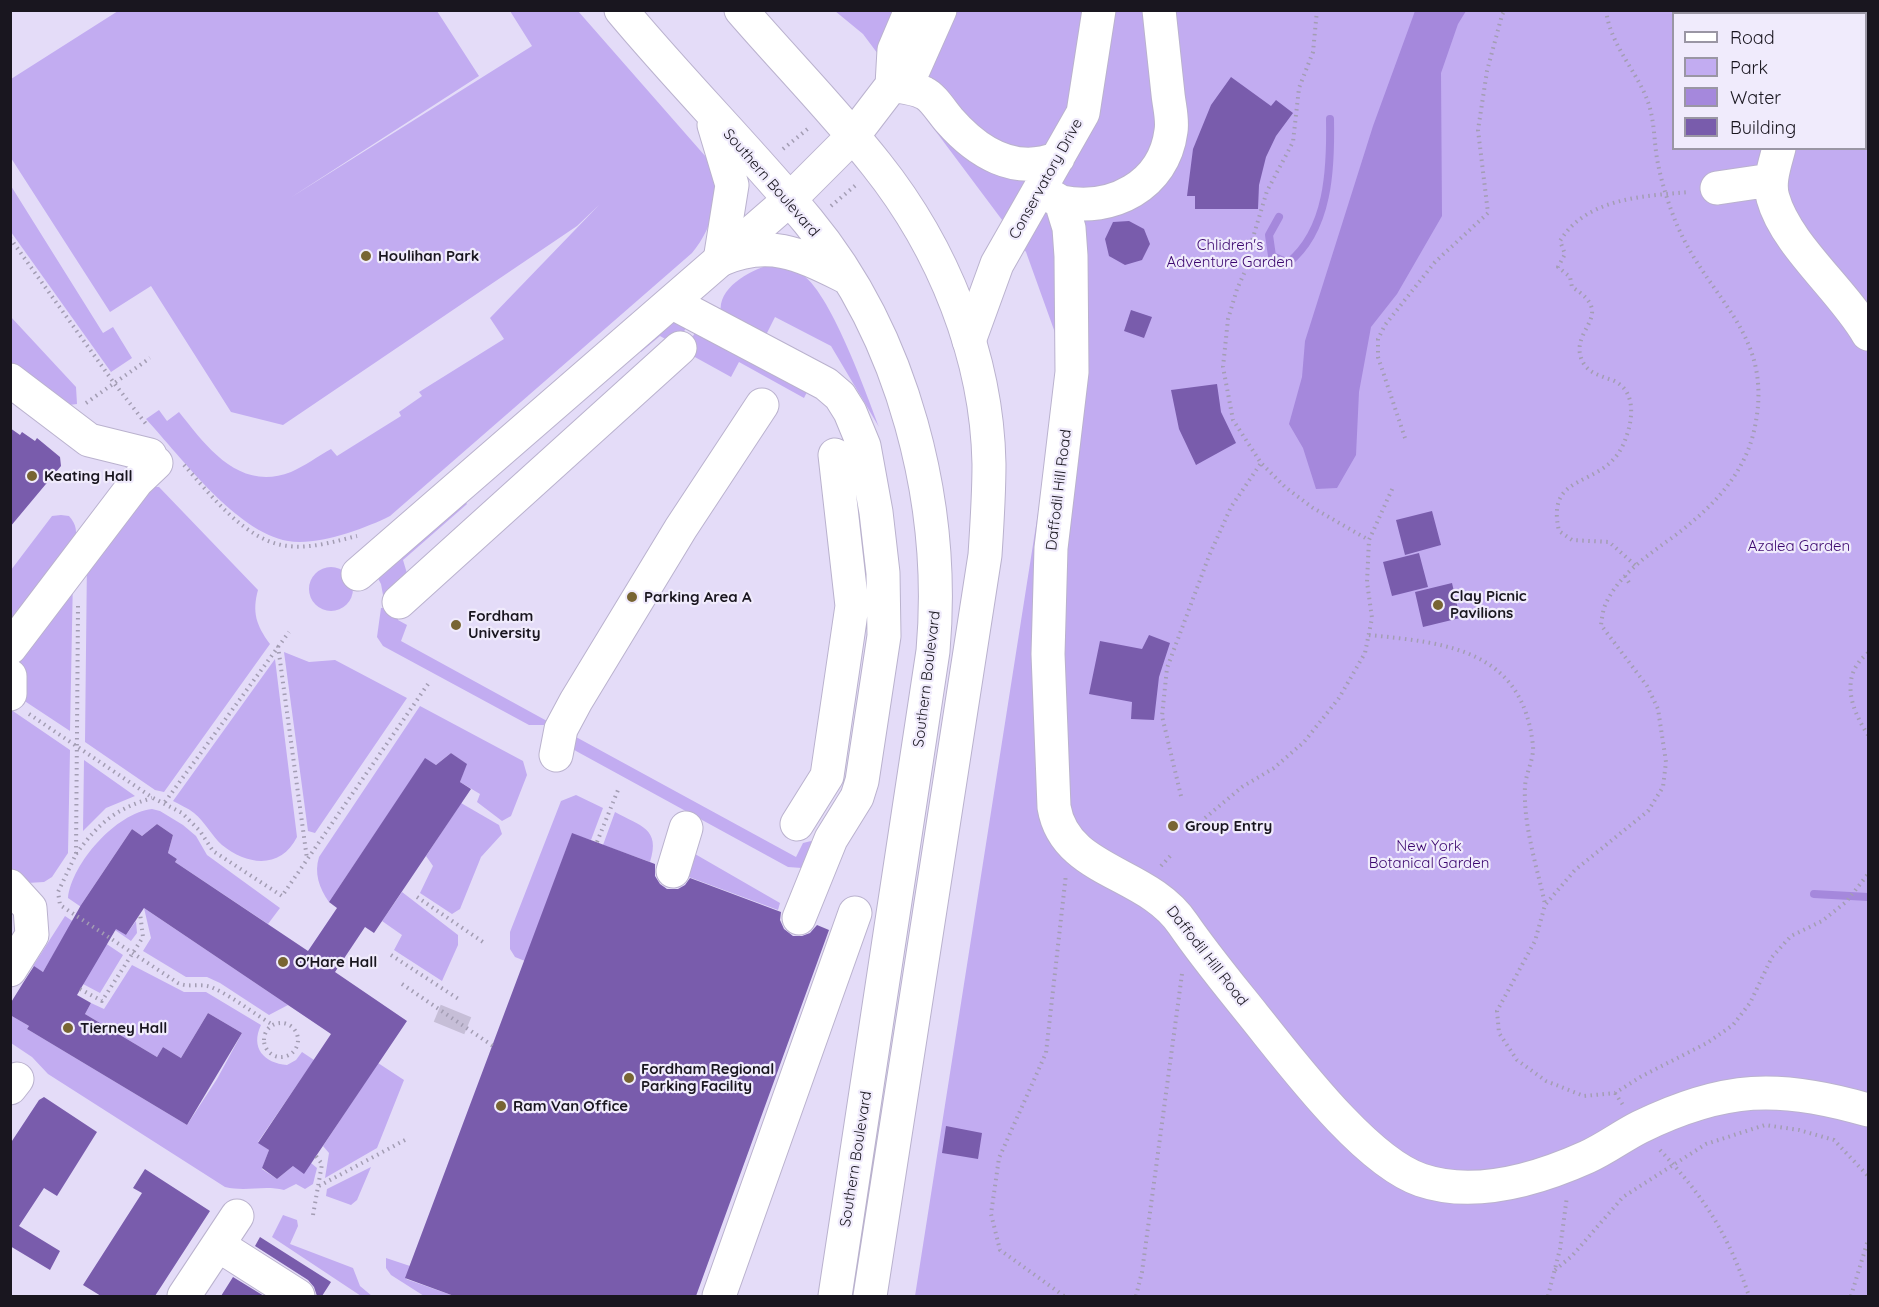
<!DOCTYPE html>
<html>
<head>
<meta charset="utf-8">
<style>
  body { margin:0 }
  #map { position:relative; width:1879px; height:1307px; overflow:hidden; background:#e4dcf8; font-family:Quicksand,sans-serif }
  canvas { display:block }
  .frame { position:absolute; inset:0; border:12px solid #19161f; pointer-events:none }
  .legend { position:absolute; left:1672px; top:12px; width:195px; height:138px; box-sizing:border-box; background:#f0ebfc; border:2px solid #9a96a4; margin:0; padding:8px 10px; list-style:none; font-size:18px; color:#19161f }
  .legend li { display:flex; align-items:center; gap:12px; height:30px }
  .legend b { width:30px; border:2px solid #9a96a4 }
</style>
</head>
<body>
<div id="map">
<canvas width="1879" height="1307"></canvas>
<div class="frame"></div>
<ul class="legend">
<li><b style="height:8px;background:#fff"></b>Road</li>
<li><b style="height:16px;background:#c2acf1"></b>Park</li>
<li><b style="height:16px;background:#a588dc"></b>Water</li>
<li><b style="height:16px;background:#795cac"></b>Building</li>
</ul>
</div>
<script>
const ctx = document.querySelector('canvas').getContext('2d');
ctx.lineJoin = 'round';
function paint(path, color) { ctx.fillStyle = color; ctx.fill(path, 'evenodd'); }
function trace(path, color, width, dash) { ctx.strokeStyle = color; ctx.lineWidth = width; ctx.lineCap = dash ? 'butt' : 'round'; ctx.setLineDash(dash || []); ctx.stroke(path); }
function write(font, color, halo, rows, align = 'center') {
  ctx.font = font + ' Quicksand,sans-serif'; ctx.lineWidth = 4.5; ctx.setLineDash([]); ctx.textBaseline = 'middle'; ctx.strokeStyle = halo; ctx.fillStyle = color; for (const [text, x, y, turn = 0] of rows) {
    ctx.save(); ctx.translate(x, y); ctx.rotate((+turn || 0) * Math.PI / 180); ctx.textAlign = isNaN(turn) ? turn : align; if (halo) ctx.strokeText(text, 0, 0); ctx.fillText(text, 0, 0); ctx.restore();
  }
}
const green = new Path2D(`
  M118,11H437L479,76L290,198L532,46L510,11H578L706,157C725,187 714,227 692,253L390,516C364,529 318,546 288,541C236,532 181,457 146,419L159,410L167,421L179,412C207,447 239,492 291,472C305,466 318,456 331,449L337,456L401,416L399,412L422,396L419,392L504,339L490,318L599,205L577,226L283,425L231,412L151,286L110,312L11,158V79Z
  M835,11H1868V1296H915L1059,379L1058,341L1026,252L863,34ZM1674,14H1866V148H1674Z
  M11,186L103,333L113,327L132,358L111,372L11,232Z
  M769,265C780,266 790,268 800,273C830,290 866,393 879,427L831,346L775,317L765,337L721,313C717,288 749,271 769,265Z
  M10,316L76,387L77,404L69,405L64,403L11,363Z
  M673,321L686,328L676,345L660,336L641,352L635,344Z
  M696,331L807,392L804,398L739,362L731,377L684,351Z
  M143,486L159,487L258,590C252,612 256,625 270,644L164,792L155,790L85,742L87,558Z
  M461,496L467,504L403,560L409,580L399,594L383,595L381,584L375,573Z
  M61,515L69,516C77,525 77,532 75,543L11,629V570L52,516Z
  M309 589a22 22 0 1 1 44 0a22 22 0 1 1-44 0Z
  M73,576L70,731L17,696L21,646Z
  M381,608L398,609V620L407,625L401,641L547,721L544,725H529L383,646L377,637Z
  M284,652L309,662L335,660L407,698L315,833L308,831Z
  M275,659L297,837C281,869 248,866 222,845C212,836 205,822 194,813C188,808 180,805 173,801Z
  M420,706L523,761L527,775L511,816L502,821L477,802L480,794L460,782L466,764L451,753L436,765L425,759L329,902C319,888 314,873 319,857Z
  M10,709L70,750L68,853L52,877L44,882L27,883L11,868Z
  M576,737L796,857L803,843L811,841L813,844L802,868L788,867L576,751L572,748Z
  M84,760L135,796L106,808L83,831Z
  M576,795L603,808L591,840L572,834L525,961L515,957L510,949V932L561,801Z
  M461,803L499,825L502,834L481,857L460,909L452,914L420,893L433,866L426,856Z
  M152,809L160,811L183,825L196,836L207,855L280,908L268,924L175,862L177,859L168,853L173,835L157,824L142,836L132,829L81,905L126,935L136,921L137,933L131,941L68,898C72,863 116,813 152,809Z
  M615,812C640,826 661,828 650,862L603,845Z
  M695,854L780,903L778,910L686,876Z
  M402,892L458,935V945L442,981L394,950L402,935L382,921Z
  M144,908L288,1005L269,1015L220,983L207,977H186L143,951L151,938Z
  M65,916L123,955L100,993L83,984L69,928L43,972L33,966Z
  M132,965L184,992H206L261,1025C250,1048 264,1063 287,1065L296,1060L302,1052L314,1060L258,1142L269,1150L262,1169L277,1179L293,1166L311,1163L317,1168L313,1184L305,1189L296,1184L284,1190C264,1185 246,1192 225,1187L48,1074L32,1057L11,1043L10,1015L29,1026L27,1029L187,1125L217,1079L242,1033L208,1013L181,1058L163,1047L157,1057L85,1014L91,1003L104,1009Z
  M378,1063L404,1080L377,1148L325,1178L329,1153L323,1146Z
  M371,1167L357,1200L351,1205L326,1196L327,1189Z
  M283,1215L297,1220L298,1226L290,1244L353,1268L360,1286L372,1296H361L272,1237Z
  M386,1258L410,1266L406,1279L454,1296H424L391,1275L386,1268Z`);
const water = new Path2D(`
  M1415,11H1466L1458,24L1441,73L1442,216L1397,294L1371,327L1359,392L1356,455L1337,488L1316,489L1303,448L1289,424L1302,377L1305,341L1373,126Z`);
const stream = new Path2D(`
  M1279,217L1269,235L1272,256L1288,263C1329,230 1331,168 1330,119
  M1814,894L1868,897`);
const building = new Path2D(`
  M1231,77L1271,106L1276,100L1293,113L1276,136L1266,157L1259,185L1258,209H1195V196H1187L1193,149L1211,105Z
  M1129,221L1144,229L1150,244L1142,260L1125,265L1109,256L1105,239L1113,222Z
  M1131,310L1152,317L1144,338L1124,331Z
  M1217,384L1221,412L1236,443L1196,465L1179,429L1171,390Z
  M10,428L20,435L22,432L35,441L37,438L60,457L61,466L10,527Z
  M1432,511L1441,545L1405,555L1396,520Z
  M1419,553L1428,587L1392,596L1383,562Z
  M1452,583L1460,618L1423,627L1415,592Z
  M1149,635L1170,643L1159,677L1154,720L1131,719L1132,702L1089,694L1100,641L1142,649Z
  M451,753L467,764L460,782L471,789L374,933L365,927L335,972L407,1021L304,1174L293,1166L277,1179L262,1168L269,1150L258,1143L331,1034L144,908L126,935L116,929L77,995L91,1003L85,1014L157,1057L163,1047L181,1058L208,1013L242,1033L187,1125L27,1029L29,1026L10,1015V1004L23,983L34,966L43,972L81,905L132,829L142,836L157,824L173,835L168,853L177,859L175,862L308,951L337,908L329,902L425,758L436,765Z
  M572,833L655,864V876L660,884L667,889H678L685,885L690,878L781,912L780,920L784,929L793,936H802L810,933L817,925L829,930L696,1296H454L405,1278Z
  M44,1097L97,1132L57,1196L44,1188L19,1226L60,1251L50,1270L10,1246V1144L39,1100Z
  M946,1126L982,1133L978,1159L942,1153Z
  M145,1169L210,1211L155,1296H101L83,1285L142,1193L133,1188Z
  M260,1237L331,1282L322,1296H317L314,1287L308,1280L255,1246Z
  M233,1277L264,1296H221Z`);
const minorTunnel = new Path2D(`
  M449,1028L456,1011`);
const path = new Path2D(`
  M1317,10L1313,52L1299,88L1293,142L1267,191L1251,244L1247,267L1237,289L1228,319L1223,367L1233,420L1261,463L1285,487L1313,508L1369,540
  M1606,10C1610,46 1639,73 1649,105C1655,124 1654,145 1658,164C1662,184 1669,206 1677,225C1711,304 1778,335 1753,435C1742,477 1711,508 1677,534C1650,554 1621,572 1606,603C1603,609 1602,618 1601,625L1647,686L1658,709L1666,762L1663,787L1648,811L1575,870L1545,905L1535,941L1497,1011L1499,1033L1517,1060L1546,1081L1584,1096L1615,1093L1642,1076L1707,1043L1733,1025L1750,1003L1772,957L1791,936L1822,921L1846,902L1868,874
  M783,149L810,127
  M831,206L857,184
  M10,238L114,383L146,424
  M86,403L150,358
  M1405,438L1378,357V339L1385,325L1435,262L1488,213L1478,130L1487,71L1502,15L1505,10
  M184,465C210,494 246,542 288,546C311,549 336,541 357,536
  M1635,565L1609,542L1572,540L1559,531C1545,470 1602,490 1623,445C1633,423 1639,388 1609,379C1598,375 1586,372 1581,358C1571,328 1617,315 1572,287L1570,277L1558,267L1565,254L1560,241C1586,198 1643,196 1690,192
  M1625,576L1631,586
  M78,606L76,854L58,892L60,905L178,983C189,988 200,983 211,987C232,996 253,1013 273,1025
  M1369,635C1448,643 1523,650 1533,746C1534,759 1526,773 1525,786C1523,825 1537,867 1545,904
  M278,646L307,859
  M1868,653C1839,676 1851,709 1868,735
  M29,714L153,798L182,813L200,831L213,851L282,896L428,684
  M1181,796L1162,716L1167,668L1209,556L1231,507L1261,463
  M165,802L289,632
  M1205,818L1242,787L1274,768L1304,742L1339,698L1365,653L1372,618L1367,582L1369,540L1394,485
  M597,842L618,790
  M76,854C99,823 115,809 152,798
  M1161,866L1173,853
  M417,897L483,942
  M391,955L460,1000
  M80,989L102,1001L143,937L140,913
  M264 1040a17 17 0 1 1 34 0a17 17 0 1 1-34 0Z
  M1615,1093L1623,1105
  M1660,1150C1705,1198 1728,1234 1749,1296
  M319,1186L405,1140
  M313,1215L322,1164L316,1156
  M1555,1270L1572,1256L1623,1197L1706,1144L1765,1125L1799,1130L1834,1140L1868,1176
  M1064,1296L1000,1250L991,1214L999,1158L1046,1053L1066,874
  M1136,1296L1142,1272L1182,974
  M1548,1296L1560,1249L1567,1196
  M1851,1296L1868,1240`);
const minor = new Path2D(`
  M1810,10V14
  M892,85C902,87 915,88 924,93C933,97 942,112 949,120C977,152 1015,176 1058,158
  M892,85L894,50L911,10
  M1779,148C1775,164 1768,182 1773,198C1786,245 1843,290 1868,334
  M1717,188L1771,180
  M1041,190L1061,202L1069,228L1071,256L1072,372L1051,548L1048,654L1054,807C1065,873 1148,871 1183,924C1205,956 1230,986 1254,1016C1292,1063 1365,1161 1421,1180C1474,1198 1538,1179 1587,1157C1605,1149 1622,1136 1640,1127C1724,1086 1779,1084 1868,1110
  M1061,202C1112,212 1164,186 1171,131C1173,119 1169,105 1168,94C1165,66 1162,38 1159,10
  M673,303L826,384L840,396L850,412L864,446L876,512L883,573L884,636L862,781L857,797L831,839L799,918
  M969,341L997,264L1083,113L1099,10
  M10,380L89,440L150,455
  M358,574L789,200L853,136L892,85L912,73L940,10
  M399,602L680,348
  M10,648L137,481L156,463
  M10,676V694
  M556,755L561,729L576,701L681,528L762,405
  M797,824L827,776L852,606L835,455
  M673,871L686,828
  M10,886L30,908L32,935L10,970
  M10,1088L17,1079
  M218,1245L298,1296
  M184,1296L237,1216
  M719,1296L855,913`);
const major = new Path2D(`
  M621,10C681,82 748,149 808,221C904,337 946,503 933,651L835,1296
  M741,10C786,62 834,111 876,164C943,248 987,356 989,464C989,495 987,525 985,555L870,1296
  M714,125L732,185L720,260
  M720,260C770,238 801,255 846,277`);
const pathBridge = new Path2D(`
  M402,984L493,1046`);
const markers = [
  [366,256,6,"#786533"],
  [32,476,6,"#786533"],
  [632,597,6,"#786533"],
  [1438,605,6,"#786533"],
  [456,625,6,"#786533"],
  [1173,826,6,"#786533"],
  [283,962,6,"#786533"],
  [68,1028,6,"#786533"],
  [629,1078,6,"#786533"],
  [501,1106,6,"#786533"]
];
const streetNames = [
  ["Conservatory Drive",1046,179,-61],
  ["Southern Boulevard",771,183,49],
  ["Daffodil Hill Road",1059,490,-83],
  ["Southern Boulevard",927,679,-83],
  ["Daffodil Hill Road",1207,956,52],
  ["Southern Boulevard",856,1159,-81]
];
const parkNames = [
  ["Chlidren's",1230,245],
  ["Adventure Garden",1230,262],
  ["Azalea Garden",1799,546],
  ["New York",1429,846],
  ["Botanical Garden",1429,863]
];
const poiNames = [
  ["Houlihan Park",378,256],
  ["Keating Hall",44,476],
  ["Clay Picnic",1450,596],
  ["Pavilions",1450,613],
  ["Parking Area A",644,597],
  ["Fordham",468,616],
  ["University",468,633],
  ["Group Entry",1185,826],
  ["O'Hare Hall",295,962],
  ["Tierney Hall",80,1028],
  ["Fordham Regional",641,1069],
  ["Parking Facility",641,1086],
  ["Ram Van Office",513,1106]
];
paint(green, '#c2acf1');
paint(water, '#a588dc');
trace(stream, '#a588dc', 8);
paint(building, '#795cac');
trace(minorTunnel, '#c6bed7', 33, [33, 16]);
trace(minor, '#bab2ce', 35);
trace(major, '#bab2ce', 35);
trace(path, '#a39db3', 4, [1.5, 4.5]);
trace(minor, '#fff', 33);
trace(major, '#fff', 33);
trace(pathBridge, '#a39db3', 4, [1.5, 4.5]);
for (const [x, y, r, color] of markers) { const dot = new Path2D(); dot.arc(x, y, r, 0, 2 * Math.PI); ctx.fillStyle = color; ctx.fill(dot); trace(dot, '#f0ebfc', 2); }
write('15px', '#19161f', '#f0ebfc', streetNames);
write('15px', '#3b066e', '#f0ebfc', parkNames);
write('bold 15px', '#19161f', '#f0ebfc', poiNames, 'left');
</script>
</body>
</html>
